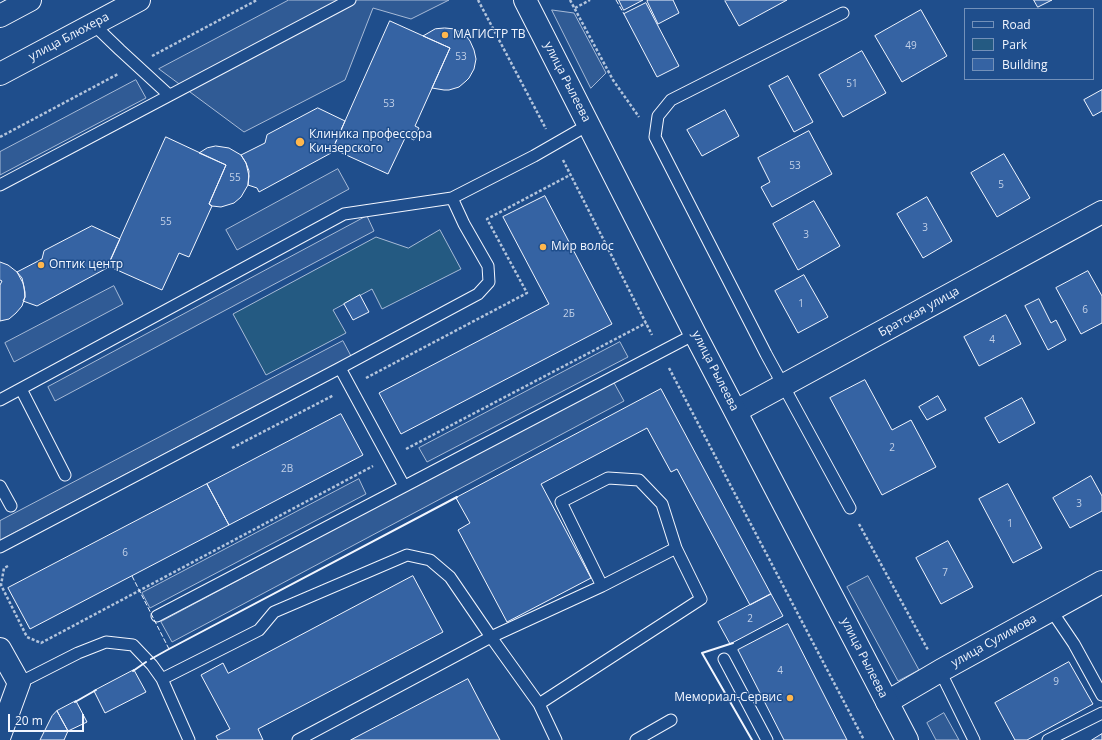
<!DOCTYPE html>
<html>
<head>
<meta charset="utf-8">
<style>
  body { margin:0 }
  #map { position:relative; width:1102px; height:740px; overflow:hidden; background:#1f4e8c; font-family:"Open Sans",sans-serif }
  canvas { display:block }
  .legend { position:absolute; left:964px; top:8px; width:130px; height:72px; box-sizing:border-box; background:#1f4e8c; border:1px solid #7391ba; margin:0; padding:5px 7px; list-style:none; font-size:12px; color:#f2f6ff }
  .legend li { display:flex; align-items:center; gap:8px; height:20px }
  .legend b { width:20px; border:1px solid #7391ba }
  .scale { position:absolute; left:8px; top:714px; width:76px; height:18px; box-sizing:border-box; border:2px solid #f2f6ff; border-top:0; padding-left:5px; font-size:12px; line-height:14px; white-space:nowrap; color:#f2f6ff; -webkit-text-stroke:3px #1f4e8c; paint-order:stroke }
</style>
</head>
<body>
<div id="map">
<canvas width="1102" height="740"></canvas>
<ul class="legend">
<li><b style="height:5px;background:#1f4e8c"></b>Road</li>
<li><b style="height:11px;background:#245a82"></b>Park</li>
<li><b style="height:11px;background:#3563a3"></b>Building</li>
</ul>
<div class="scale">20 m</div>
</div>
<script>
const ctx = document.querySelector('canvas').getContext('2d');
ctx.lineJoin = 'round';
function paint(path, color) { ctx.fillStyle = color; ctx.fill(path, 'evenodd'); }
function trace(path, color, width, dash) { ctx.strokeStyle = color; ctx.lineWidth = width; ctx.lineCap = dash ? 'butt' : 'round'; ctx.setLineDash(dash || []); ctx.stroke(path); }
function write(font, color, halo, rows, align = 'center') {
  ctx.font = font + ' "Open Sans",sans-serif'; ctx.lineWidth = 3; ctx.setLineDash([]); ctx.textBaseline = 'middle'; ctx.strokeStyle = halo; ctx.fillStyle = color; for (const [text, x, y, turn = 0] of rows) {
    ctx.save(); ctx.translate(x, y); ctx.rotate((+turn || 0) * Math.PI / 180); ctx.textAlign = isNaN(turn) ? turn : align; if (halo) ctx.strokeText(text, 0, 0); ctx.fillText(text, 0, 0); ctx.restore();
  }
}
const green = new Path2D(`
  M440,230L461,269L382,309L372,289L333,310L346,333L266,375L233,314L376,237L408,248Z`);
const parking = new Path2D(`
  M289,0H449L411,19L373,8L345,80L244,132L159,69Z
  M552,10L574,13L606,73L591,88Z
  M136,80L146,98L0,175V152Z
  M338,169L349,189L237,250L226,230Z
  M367,216L374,231L55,401L48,387Z
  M114,286L123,304L14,362L5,343Z
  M343,341L351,356L0,540V521Z
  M620,342L628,357L427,462L419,448Z
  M613,381L624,401L172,642L161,622Z
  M359,479L366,494L150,608L142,593Z
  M868,576L919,670L898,681L847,587Z
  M944,713L959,740H936L927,723Z`);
const building = new Path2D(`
  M619,0H643L624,10Z
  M649,0H673L679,13L658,24L647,1Z
  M726,0H787L739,26L725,1Z
  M1034,0H1052L1038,7Z
  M646,3L679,66L657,77L624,14Z
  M921,10L947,56L902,82L875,36Z
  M390,21L450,48L415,126L419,128L414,140L406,136L388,174L333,149Z
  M445,28L455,29L467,37L470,41L474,50L476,59L474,69L469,78L466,81L459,87L449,90H444L432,88L450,48L423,36L435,29Z
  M862,51L886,93L843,117L819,75Z
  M788,76L813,122L794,132L769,86Z
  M1102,90V111L1093,116L1084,100Z
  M318,108L345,121L331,153L259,192L257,188L248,185L249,171L246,163L241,155L265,143L267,135Z
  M725,110L739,136L702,156L687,130Z
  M809,131L832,174L772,207L761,187L770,182L758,158Z
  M166,137L226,165L209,204L212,206L189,257L179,253L162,290L108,266Z
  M216,146L229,148L241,155L246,163L249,176L248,185L241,197L234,203L221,207L212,206L209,204L226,165L199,153L207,148Z
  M1004,154L1030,198L997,217L971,173Z
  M545,196L612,324L401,434L379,393L549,304L503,217Z
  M927,197L952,241L923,258L897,214Z
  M814,201L840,246L798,270L773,224Z
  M92,226L120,239L107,268L37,306L23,301L25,297L24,287L22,278L17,272L42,259L44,251Z
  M0,262L8,265L17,272L23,283L25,292V297L22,306L16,313L9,319L0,321V285L2,281L0,280Z
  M1088,271L1102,296V323L1081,334L1056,288Z
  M804,275L828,317L798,333L775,291Z
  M360,295L369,312L353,320L344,304Z
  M1039,299L1051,323L1056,320L1066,340L1048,350L1025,306Z
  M1006,315L1021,344L979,366L964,337Z
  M865,380L892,430L911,420L936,467L882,495L830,398Z
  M661,389L771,594L750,605L677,469L671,472L647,428L541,484L591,578L507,622L458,530L470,523L456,498Z
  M938,396L946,410L927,420L919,407Z
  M1022,398L1035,423L999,443L985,418Z
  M341,414L363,455L229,525L207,484Z
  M1091,476L1102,496V511L1070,528L1053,498Z
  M207,484L229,525L30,629L8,588Z
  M1008,484L1042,548L1013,563L979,499Z
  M948,541L973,587L941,604L916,558Z
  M413,576L443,632L258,729L263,740H218L216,736L230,729L201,675L223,663L228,673Z
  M771,594L783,616L730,644L718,622Z
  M788,624L822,691L847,740H784L738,650Z
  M1069,662L1093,704L1027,740H1015L995,703Z
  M134,670L146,692L105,713L94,691Z
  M468,679L500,740H351Z
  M76,701L87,722L68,731L57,711Z
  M57,711L68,731L64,740H40L52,716Z
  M1102,734V740H1092Z`);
const path = new Path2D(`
  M478,0L546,129
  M570,0L613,80L639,117
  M575,8L590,0
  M152,56L257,0
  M0,137L118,74
  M563,160L652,335
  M669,368L864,740
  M366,378L527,293L487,219L570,175
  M232,448L334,395
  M406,449L646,323
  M859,524L928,650
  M8,566L4,568L1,585L27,637L41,643L373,466`);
const service = new Path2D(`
  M843,13L671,100L658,116L655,137L766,354L850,508
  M93,24L120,50L169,95
  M0,185L350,0
  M340,368L404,486
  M21,389L65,475
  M0,400L344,214L452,198
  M0,486L11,506
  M0,547L340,368L478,294L489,282L488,266L464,224L452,198L534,156L588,125
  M602,586L561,502L608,478L639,480L662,504L676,548
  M1051,610L1074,644L1102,695
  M157,616L695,334
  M724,659L767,740
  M940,671L974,740
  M162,679L259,630L274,612L407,555L430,560L450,577L491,637L539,704L556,740
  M19,683L78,653L106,642L133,645L152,665L162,679L189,740
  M298,740L491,637L602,586L676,548L701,599L539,704
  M636,740L671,720
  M1048,740L1102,713`);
const minor = new Path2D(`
  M736,411L1102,212
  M0,649L19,683L0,735
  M887,702L940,671L1102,582`);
const tertiary = new Path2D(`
  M525,0L695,334L907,740`);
const primary = new Path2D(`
  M0,16L30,0
  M0,74L139,0`);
const fence = new Path2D(`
  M616,0L624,14
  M132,576L169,649`);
const wall = new Path2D(`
  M733,643L702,653L752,740
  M151,659L169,649L457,497
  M133,671L146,662
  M75,702L96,690`);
const markers = [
  [445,35,4,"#ffb74d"],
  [300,142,5,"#ffb74d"],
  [543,247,4,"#ffb74d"],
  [41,265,4,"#ffb74d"],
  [790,698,4,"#ffb74d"]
];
const numberNames = [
  ["49",911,46],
  ["53",461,57],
  ["51",852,84],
  ["53",389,104],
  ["53",795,166],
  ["55",235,178],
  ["5",1001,185],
  ["55",166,222],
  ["3",925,228],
  ["3",806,235],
  ["1",801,304],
  ["6",1085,310],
  ["2Б",569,314],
  ["4",992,340],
  ["2",892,448],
  ["2В",287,469],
  ["3",1079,504],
  ["1",1010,524],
  ["6",125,553],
  ["7",945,573],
  ["2",750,619],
  ["4",780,671],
  ["9",1056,682]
];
const poiNames = [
  ["МАГИСТР ТВ",453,35],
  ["Клиника профессора",309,135],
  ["Кинзерского",309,149],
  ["Мир волос",551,247],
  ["Оптик центр",49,265],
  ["Мемориал-Сервис",782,698,"right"]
];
const streetNames = [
  ["улица Блюхера",69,37,-28],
  ["улица Рылеева",567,82,63],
  ["Братская улица",919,312,-29],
  ["улица Рылеева",715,371,63],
  ["улица Сулимова",994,641,-29],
  ["улица Рылеева",864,658,63]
];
paint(green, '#245a82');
trace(green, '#a8bbd7', 1);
paint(parking, '#305b95');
trace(parking, '#a8bbd7', 1);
paint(building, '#3563a3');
trace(building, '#f2f6ff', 1);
trace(service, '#f2f6ff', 13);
trace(minor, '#f2f6ff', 24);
trace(tertiary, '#f2f6ff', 24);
trace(primary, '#f2f6ff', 24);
trace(path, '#b3c4dc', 2.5, [3, 2]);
trace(service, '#1f4e8c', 11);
trace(minor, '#1f4e8c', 22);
trace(tertiary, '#1f4e8c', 22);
trace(primary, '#1f4e8c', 22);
trace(fence, '#f2f6ff', 1, [5, 2]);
trace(wall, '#f2f6ff', 2);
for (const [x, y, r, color] of markers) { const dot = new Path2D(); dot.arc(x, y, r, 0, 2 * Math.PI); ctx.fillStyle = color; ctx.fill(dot); trace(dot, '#1f4e8c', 1.5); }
write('10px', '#c3d1e8', null, numberNames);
write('12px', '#f2f6ff', '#1f4e8c', poiNames, 'left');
write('12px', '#f2f6ff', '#1f4e8c', streetNames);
</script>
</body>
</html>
